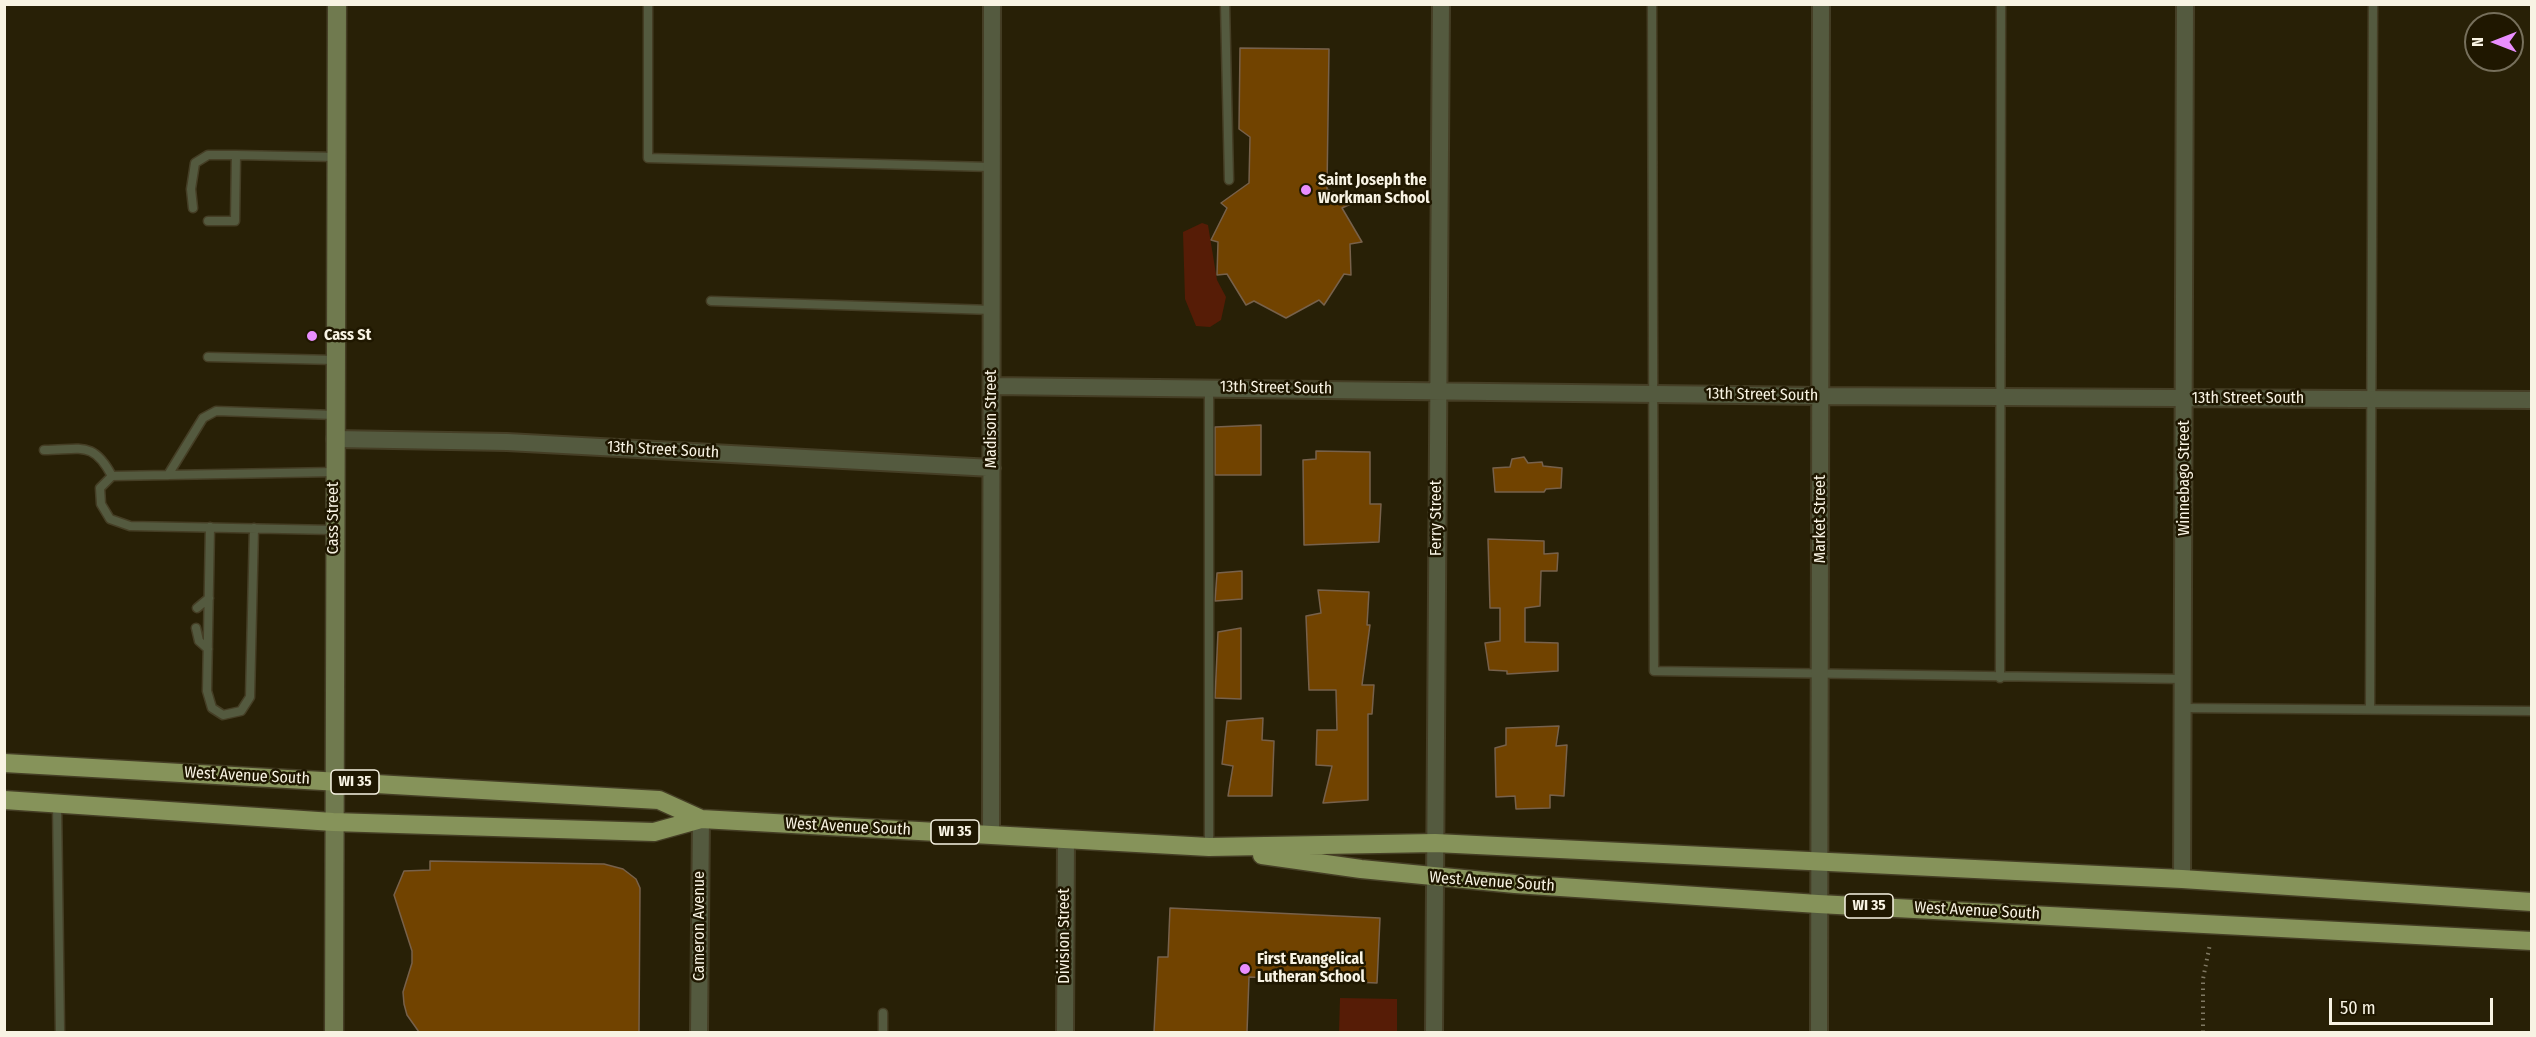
<!DOCTYPE html>
<html>
<head>
<meta charset="utf-8">
<style>
  body { margin:0 }
  #map { position:relative; width:2536px; height:1037px; overflow:hidden; background:#282006; font-family:"Fira Sans Condensed",sans-serif }
  canvas { display:block }
  .frame { position:absolute; inset:0; border:6px solid #f8f3e3; pointer-events:none }
  .north { position:absolute; left:2464px; top:12px; width:60px; height:60px; box-sizing:border-box; background:#1f1700; border:2px solid #766f5b; border-radius:50%; rotate:270deg; font-size:16px; font-weight:700; line-height:24px; text-align:center; color:#f8f3e3 }
  .north::after { content:''; display:block; margin:auto; width:21px; height:27px; background:#e98efe; clip-path:polygon(50% 0,100% 100%,50% 72%,0 100%) }
  .scale { position:absolute; left:2329px; top:998px; width:164px; height:27px; box-sizing:border-box; border:3px solid #f8f3e3; border-top:0; padding-left:8px; font-size:18px; line-height:21px; white-space:nowrap; color:#f8f3e3; -webkit-text-stroke:4px #1f1700; paint-order:stroke }
</style>
</head>
<body>
<div id="map">
<canvas width="2536" height="1037"></canvas>
<div class="frame"></div>
<div class="north">N</div>
<div class="scale">50 m</div>
</div>
<script>
const ctx = document.querySelector('canvas').getContext('2d');
ctx.lineJoin = 'round';
function paint(path, color) { ctx.fillStyle = color; ctx.fill(path, 'evenodd'); }
function trace(path, color, width, dash) { ctx.strokeStyle = color; ctx.lineWidth = width; ctx.lineCap = dash ? 'butt' : 'round'; ctx.setLineDash(dash || []); ctx.stroke(path); }
function write(font, color, halo, rows, align = 'center') {
  ctx.font = font + ' "Fira Sans Condensed",sans-serif'; ctx.lineWidth = 5; ctx.setLineDash([]); ctx.textBaseline = 'middle'; ctx.strokeStyle = halo; ctx.fillStyle = color; for (const [text, x, y, turn = 0] of rows) {
    ctx.save(); ctx.translate(x, y); ctx.rotate((+turn || 0) * Math.PI / 180); ctx.textAlign = isNaN(turn) ? turn : align; if (halo) ctx.strokeText(text, 0, 0); ctx.fillText(text, 0, 0); ctx.restore();
  }
}
const green = new Path2D(`
  M1202,223L1208,225L1217,280L1226,297L1221,320L1210,327L1196,326L1185,299L1183,232Z
  M1340,998L1397,999V1032H1339Z`);
const building = new Path2D(`
  M1240,48L1329,49L1327,189L1353,203L1342,208L1362,242L1350,244L1351,275L1344,274L1324,305L1319,300L1286,318L1254,301L1246,305L1227,274L1217,275L1218,242L1211,240L1227,208L1221,203L1249,183L1250,137L1239,129Z
  M1261,425V475H1215V427Z
  M1316,451L1370,452V504H1381L1379,542L1304,545L1303,460L1316,459Z
  M1524,457L1528,463L1542,462L1543,466L1562,468L1561,488L1546,489L1544,492H1495L1493,468L1510,467L1512,459Z
  M1488,539L1544,541V554L1558,553L1557,571H1541L1540,606L1525,608V642L1558,643V671L1507,674V671L1489,670L1485,643L1500,641V608H1490Z
  M1242,571V599L1215,601L1217,573Z
  M1318,590L1369,592L1367,625H1370L1362,685H1374L1372,714H1368V800L1323,803L1332,766L1316,765L1317,730H1337L1336,690H1309L1306,616L1321,613Z
  M1241,628V699L1215,698L1218,632Z
  M1263,718L1262,740L1274,741L1272,796H1228L1233,766L1222,764L1227,721Z
  M1559,726L1556,746L1567,745L1564,796L1550,795V808L1516,809L1515,796L1496,797L1495,748L1506,745V728Z
  M430,861L604,864L623,869L636,879L640,888L639,1032H419L407,1015L404,1004L403,992L412,963V951L394,895L404,871L430,870Z
  M1170,908L1380,918L1377,983L1249,977L1247,1032H1154L1158,957H1168Z`);
const path = new Path2D(`
  M2203,1032V979L2210,944`);
const lane = new Path2D(`
  M648,4V158L991,167
  M1225,4L1229,180
  M1652,4L1654,671L2183,679
  M193,208L191,189L195,163L208,155H236
  M208,221H235L236,155L337,157
  M711,301L992,310
  M208,357L335,360
  M1209,387V847
  M44,450C81,450 93,440 112,476
  M168,475L203,418L216,411L335,415
  M210,527L207,691L212,708L223,715L241,711L250,697L254,528
  M334,530L130,526L110,519L101,504L100,488L112,476L335,472
  M197,608L209,598
  M196,628L199,641L208,649
  M2000,678L2001,4
  M2183,708L2532,711
  M2370,708L2373,4
  M57,803L60,1032
  M883,1032V1013`);
const street = new Path2D(`
  M992,386L1821,396L2532,400
  M335,439L507,442L992,468
  M991,834L992,4
  M2182,879L2185,4
  M699,1032L701,819
  M1065,1032L1066,839
  M1434,1032L1441,4
  M1819,1032L1821,4`);
const secondary = new Path2D(`
  M334,1032L337,4`);
const primary = new Path2D(`
  M4,763L659,800L701,819
  M4,800L333,822L654,832L701,819L1209,847L1435,843L2182,879L2532,902
  M1262,855L1361,869L1515,884L1818,904L2532,941`);
const markers = [
  [1306,190,6,"#e98efe"],
  [312,336,6,"#e98efe"],
  [1245,969,6,"#e98efe"]
];
const shields = [
  [355,782,48],
  [955,832,48],
  [1869,906,48]
];
const shieldNames = [
  ["WI 35",355,782],
  ["WI 35",955,832],
  ["WI 35",1869,906]
];
const poiNames = [
  ["Saint Joseph the",1318,181],
  ["Workman School",1318,199],
  ["Cass St",324,336],
  ["First Evangelical",1257,960],
  ["Lutheran School",1257,978]
];
const streetNames = [
  ["13th Street South",1276,388,1],
  ["13th Street South",1762,395,1],
  ["13th Street South",2248,399],
  ["Madison Street",992,419,-90],
  ["13th Street South",663,450,3],
  ["Winnebago Street",2185,478,-90],
  ["Cass Street",334,518,-90],
  ["Ferry Street",1437,518,-90],
  ["Market Street",1821,519,-90],
  ["West Avenue South",247,776,3],
  ["West Avenue South",848,827,3],
  ["West Avenue South",1492,882,4],
  ["West Avenue South",1977,911,3],
  ["Cameron Avenue",700,926,-90],
  ["Division Street",1065,936,-90]
];
paint(green, '#561c06');
paint(building, '#714300');
trace(building, '#77614b', 1.5);
trace(lane, '#453e25', 11);
trace(street, '#453e25', 20);
trace(secondary, '#453e25', 21);
trace(primary, '#453e25', 21);
trace(path, '#7f7862', 4, [1.5, 4.5]);
trace(lane, '#545a3f', 8);
trace(street, '#545a3f', 16);
trace(secondary, '#707a4f', 18);
trace(primary, '#86935a', 18);
for (const [x, y, r, color] of markers) { const dot = new Path2D(); dot.arc(x, y, r, 0, 2 * Math.PI); ctx.fillStyle = color; ctx.fill(dot); trace(dot, '#1f1700', 2); }
for (const [x, y, w] of shields) { const box = new Path2D(); box.roundRect(x - w / 2, y - 12, w, 24, 4.5); ctx.fillStyle = '#1f1700'; ctx.fill(box); trace(box, '#f8f3e3', 1.5); }
write('bold 15px', '#f8f3e3', null, shieldNames);
write('bold 16px', '#f8f3e3', '#1f1700', poiNames, 'left');
write('16px', '#f8f3e3', '#1f1700', streetNames);
</script>
</body>
</html>
